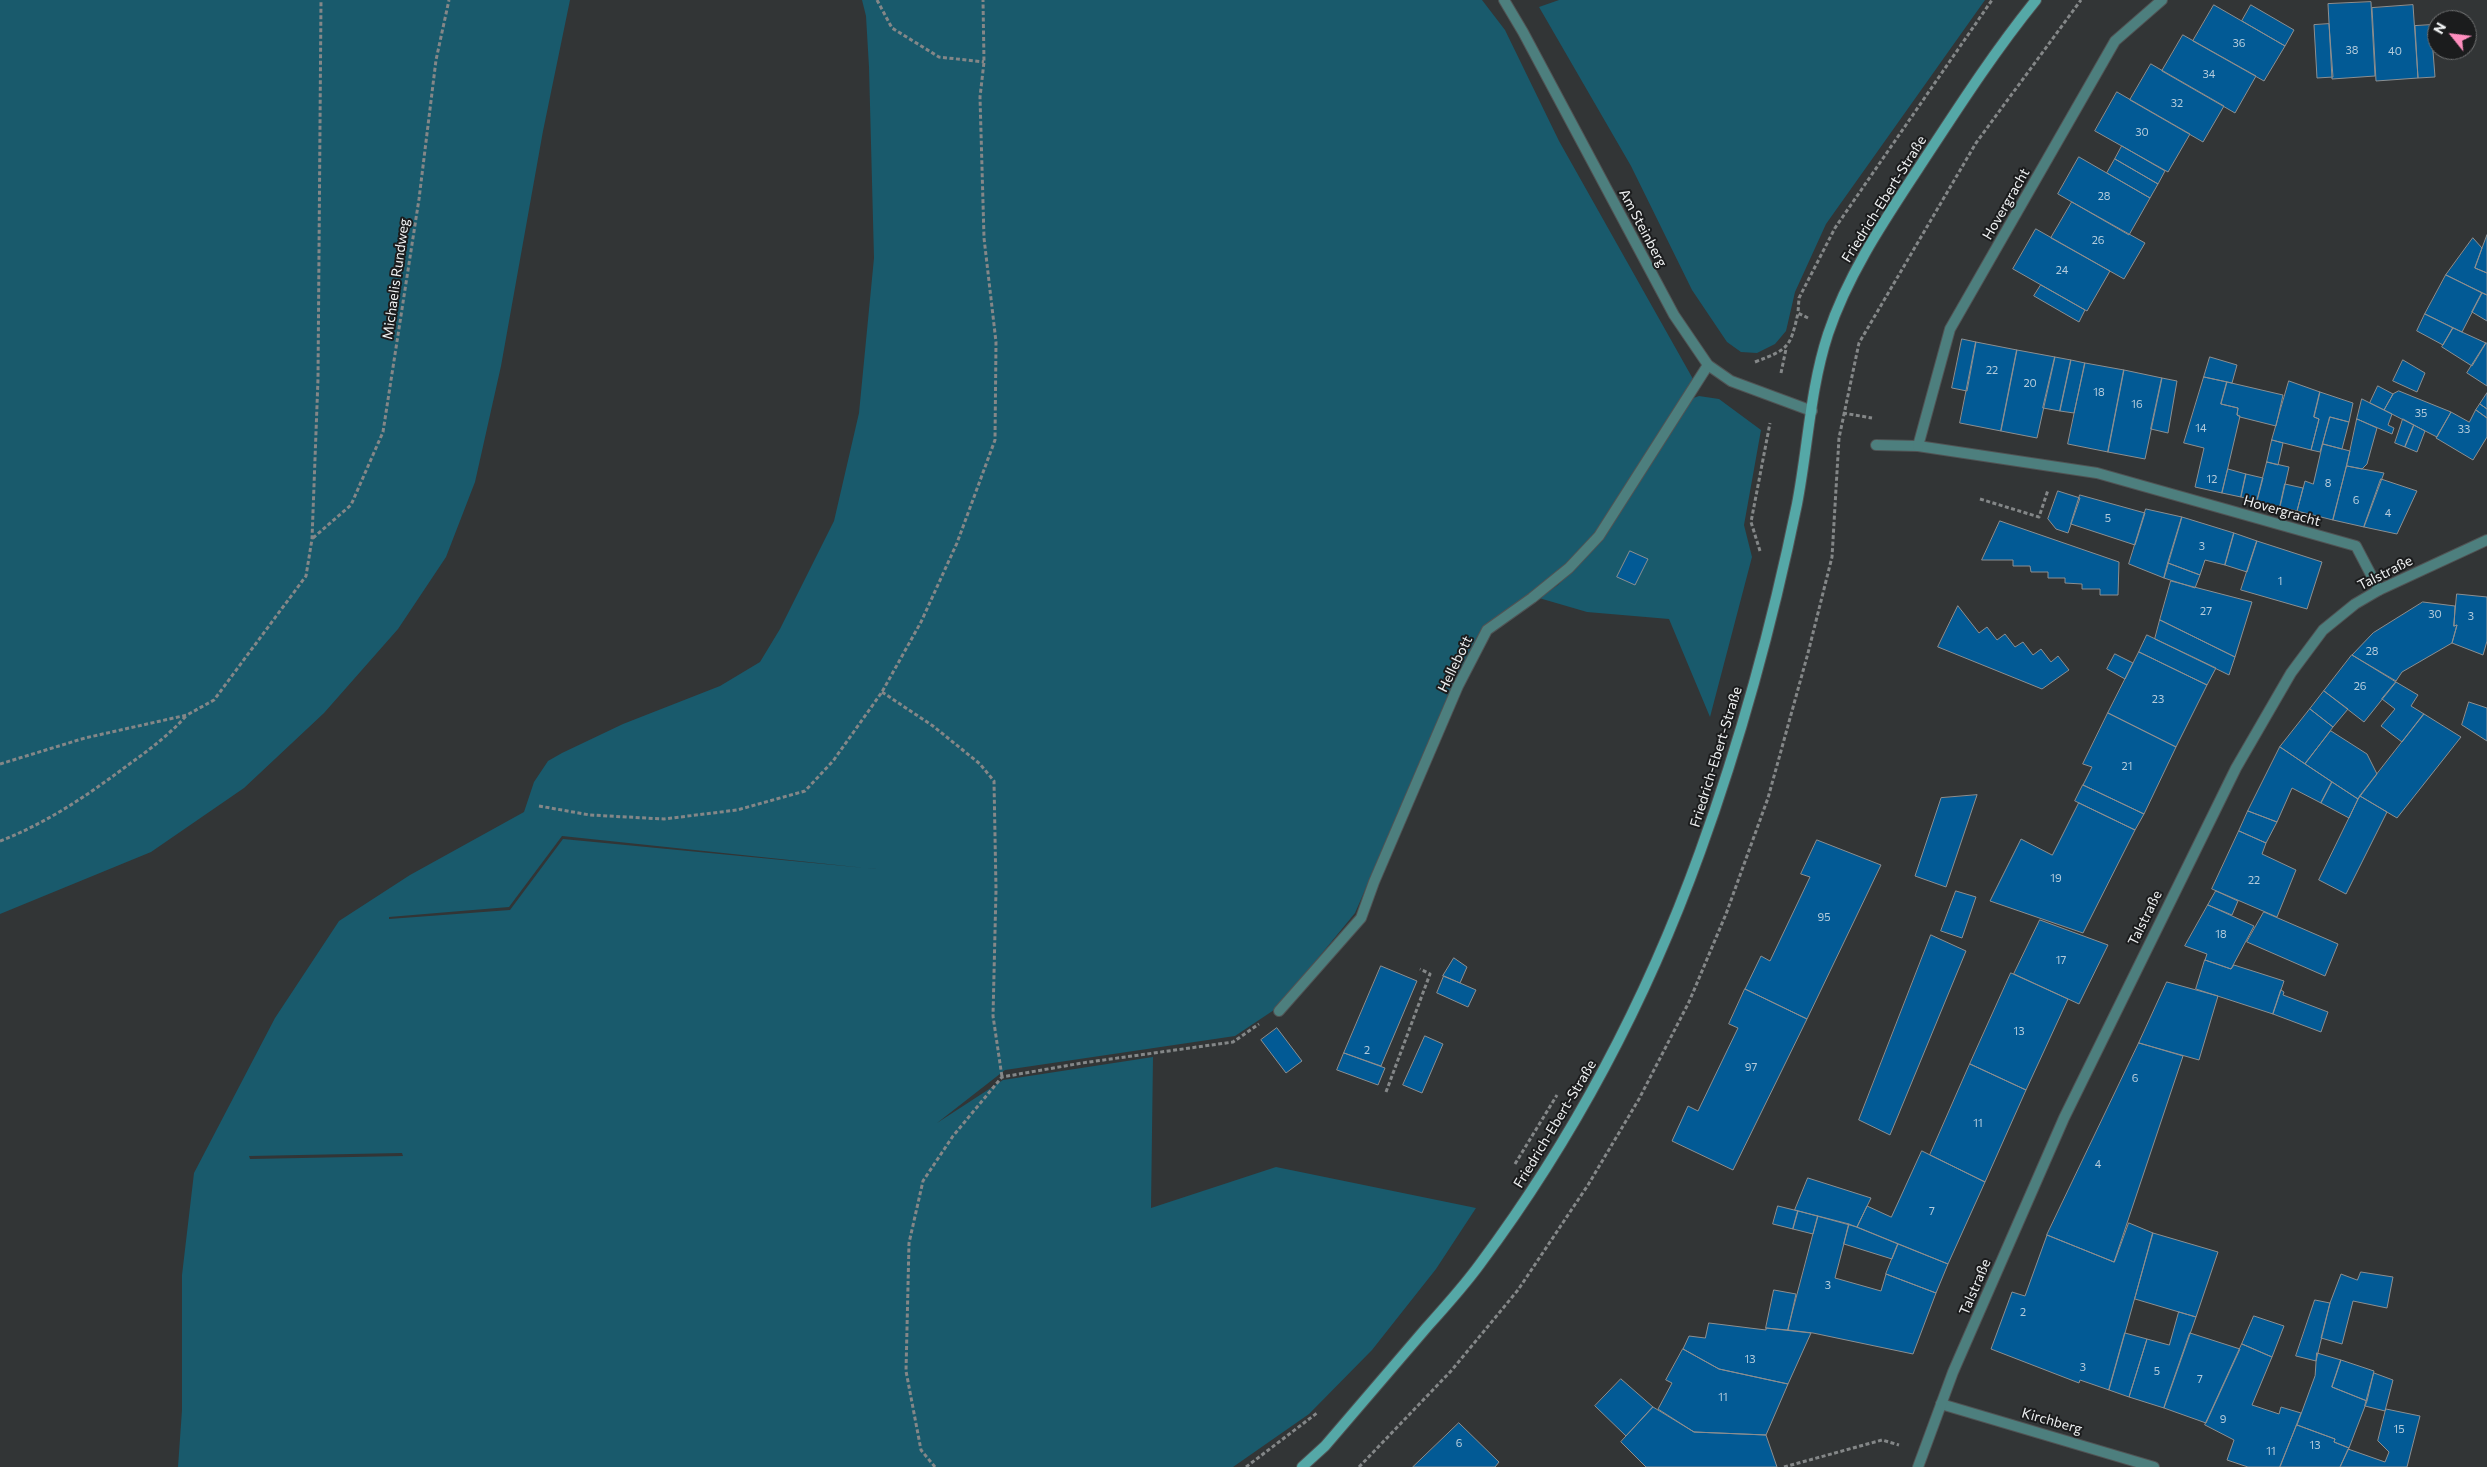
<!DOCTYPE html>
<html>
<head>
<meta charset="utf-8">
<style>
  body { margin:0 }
  #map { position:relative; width:2487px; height:1467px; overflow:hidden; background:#323536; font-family:Commissioner,sans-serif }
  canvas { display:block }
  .north { position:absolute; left:2427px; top:10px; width:50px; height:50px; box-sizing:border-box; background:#1b1c1d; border:1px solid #707172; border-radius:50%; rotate:299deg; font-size:14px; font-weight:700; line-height:20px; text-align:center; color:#eff1f2 }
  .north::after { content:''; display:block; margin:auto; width:18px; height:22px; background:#fe8ebe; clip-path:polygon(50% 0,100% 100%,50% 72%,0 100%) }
</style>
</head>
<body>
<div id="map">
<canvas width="2487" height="1467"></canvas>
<div class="north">N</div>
</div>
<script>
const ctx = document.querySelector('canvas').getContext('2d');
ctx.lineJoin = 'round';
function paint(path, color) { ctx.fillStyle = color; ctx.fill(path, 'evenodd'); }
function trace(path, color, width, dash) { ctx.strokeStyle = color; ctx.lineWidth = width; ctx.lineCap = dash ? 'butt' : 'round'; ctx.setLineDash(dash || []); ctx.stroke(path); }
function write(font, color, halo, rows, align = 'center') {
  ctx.font = font + ' Commissioner,sans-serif'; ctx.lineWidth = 4; ctx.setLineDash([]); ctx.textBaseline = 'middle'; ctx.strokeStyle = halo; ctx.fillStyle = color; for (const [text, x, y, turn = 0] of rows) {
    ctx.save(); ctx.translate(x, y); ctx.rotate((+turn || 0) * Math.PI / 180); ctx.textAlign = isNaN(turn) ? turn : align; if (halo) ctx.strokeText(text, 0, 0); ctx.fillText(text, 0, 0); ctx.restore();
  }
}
const green = new Path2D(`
  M0,0H570L543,131L501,366L475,482L446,557L398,629L324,713L244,788L151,852L0,914Z
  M862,0H1482L1505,30L1559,141L1693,379L1598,530L1566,564L1481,632L1445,706L1355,913L1277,1008L1235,1036L1005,1070L937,1123L1003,1080L1153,1057L1151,1208L1276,1167L1476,1208L1436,1269L1372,1350L1309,1414L1233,1467H178L182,1410V1275L194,1173L275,1018L339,921L410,875L524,812L534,782L548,761L562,753L623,724L720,686L760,662L780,629L834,521L859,413L874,258L869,67L866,16ZM562,836L875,869H876L563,839L510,910L389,919V917L509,907ZM402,1153L403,1156L250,1159L249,1156Z
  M1559,0H1985L1826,224L1795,292L1786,331L1775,344L1757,353L1741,352L1727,342L1692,290L1631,166L1539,7Z
  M1699,396L1719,399L1761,430L1744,525L1752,557L1710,717L1669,619L1587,612L1539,598L1558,585L1580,563L1688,400Z`);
const building = new Path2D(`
  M2371,2L2375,76L2332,79L2328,4Z
  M2214,5L2285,46L2264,81L2193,41Z
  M2251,5L2294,30L2285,46L2242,21Z
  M2413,5L2418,78L2376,81L2372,8Z
  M2329,24L2333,77L2317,78L2314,25Z
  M2431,25L2435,77L2418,78L2415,26Z
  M2183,35L2256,76L2235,113L2162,71Z
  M2151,64L2224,106L2203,142L2130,100Z
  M2117,92L2190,134L2168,172L2095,131Z
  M2122,146L2165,171L2158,184L2115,159Z
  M2079,157L2150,198L2129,235L2058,194Z
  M2115,159L2158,184L2150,198L2107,173Z
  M2072,202L2145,243L2124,279L2051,238Z
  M2036,229L2110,271L2087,311L2013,269Z
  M2487,235V273L2475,268Z
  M2473,238L2482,248L2475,268L2487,273V295L2446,275Z
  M2446,275L2482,293L2462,332L2425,314Z
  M2041,285L2085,310L2079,322L2034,296Z
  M2482,293L2487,295V321L2472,312Z
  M2425,314L2453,328L2443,345L2417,331Z
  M2453,328L2486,343L2472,366L2442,347Z
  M1962,339L1976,342L1967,391L1952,388Z
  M1976,342L2017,350L2001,431L1960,423Z
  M2486,343H2487V386L2467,373Z
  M2017,350L2055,357L2037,438L2001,431Z
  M2055,357L2071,360L2060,411L2043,408Z
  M2210,357L2237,365L2232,383L2204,377Z
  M2071,360L2085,363L2074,413L2060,411Z
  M2403,360L2425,373L2417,392L2393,381Z
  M2085,363L2124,370L2108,452L2068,444Z
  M2124,370L2162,378L2145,459L2108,452Z
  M2204,377L2227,382L2221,404L2238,408L2237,415L2240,416L2222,493L2195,487L2204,448L2184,443Z
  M2162,378L2177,381L2168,433L2151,429Z
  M2289,381L2320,392L2314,417L2319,419L2311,450L2272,440Z
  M2227,382L2283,395L2276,426L2240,417L2237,415L2238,408L2221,404Z
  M2378,386L2393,394L2384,410L2370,403Z
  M2399,391L2451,412L2437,437L2384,410L2393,394Z
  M2320,392L2353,403L2349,422L2330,417L2320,452L2311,450L2319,419L2314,417Z
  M2487,393V409L2480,404Z
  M2362,399L2392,414L2388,425L2394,428L2392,434L2357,419Z
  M2480,404L2487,409V418L2476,410Z
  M2476,410L2487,418V437L2473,460L2436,438L2451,412L2469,422Z
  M2330,417L2349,422L2342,449L2323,444Z
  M2357,419L2377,428L2367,464L2362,469L2347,466Z
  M2403,419L2414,425L2405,447L2395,443Z
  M2414,425L2425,431L2417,452L2405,447Z
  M2272,440L2283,443L2278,465L2267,462Z
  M2323,444L2350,451L2333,520L2297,511L2305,481L2313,484Z
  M2267,462L2289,467L2280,507L2257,501Z
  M2347,466L2384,473L2364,527L2333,520Z
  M2228,469L2246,474L2241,497L2222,493Z
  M2246,474L2263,478L2257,501L2241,497Z
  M2381,479L2417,491L2397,534L2364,527Z
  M2285,484L2303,488L2297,511L2280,507Z
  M2058,491L2080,498L2068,533L2056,529L2048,519Z
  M2080,495L2145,513L2135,545L2071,524Z
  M2146,509L2182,517L2164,578L2129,564Z
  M2182,517L2234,533L2225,565L2205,560L2200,575L2168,563Z
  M2000,521L2119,562L2118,595H2100V589H2082V584L2065,583V578H2048V572H2031L2030,566H2013V560H1982Z
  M2234,533L2257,541L2247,572L2225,565Z
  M2257,541L2322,562L2307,609L2241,590Z
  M1630,551L1648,559L1635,585L1617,577Z
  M2168,563L2200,575L2195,588L2164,578Z
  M2171,581L2252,602L2235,657L2160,620Z
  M2457,594L2487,597V641L2483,655L2452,643L2457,625L2454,626Z
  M2423,602L2455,606L2454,626L2457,625L2452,643L2402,672L2396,681L2352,655L2373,633Z
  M1958,606L1979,633L1987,627L1997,640L2005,634L2015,647L2023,642L2033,655L2041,649L2051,662L2058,656L2069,670L2042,689L1938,647Z
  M2160,620L2235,657L2229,675L2155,639Z
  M2147,635L2216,668L2207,685L2139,652Z
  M2139,652L2207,685L2176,747L2108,713Z
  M2115,654L2133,663L2125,679L2107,669Z
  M2352,655L2396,682L2364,722L2324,691Z
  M2396,682L2418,695L2411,706L2424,714L2402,742L2381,726L2395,709L2382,699Z
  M2324,691L2348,709L2333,727L2310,709Z
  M2469,702L2487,708V741L2462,725Z
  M2310,709L2333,727L2305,764L2280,747Z
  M2108,713L2176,747L2144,814L2083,785L2092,767L2083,764Z
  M2424,714L2461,737L2397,818L2360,796Z
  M2331,731L2367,754L2377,774L2358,799L2305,764Z
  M2280,747L2332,782L2321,803L2292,788L2277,822L2248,811Z
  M2332,782L2358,799L2349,818L2321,803Z
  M2083,785L2144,814L2135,830L2075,801Z
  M1977,795L1946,887L1915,876L1941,798Z
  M2360,796L2387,812L2346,894L2319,880Z
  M2079,803L2135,830L2083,933L1990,901L2021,839L2052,855Z
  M2248,811L2277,822L2266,843L2239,831Z
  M2239,831L2266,843L2262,854L2296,870L2277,917L2212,889Z
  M1817,840L1881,865L1807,1019L1745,989L1761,956L1770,961L1810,877L1801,874Z
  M1956,891L1976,897L1962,938L1941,931Z
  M2216,891L2238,901L2232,915L2208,905Z
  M2208,905L2254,926L2231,969L2205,960L2207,954L2185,946Z
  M2264,912L2338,944L2325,976L2247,942Z
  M2040,920L2108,945L2079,1004L2014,974Z
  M1931,935L1966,951L1890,1135L1859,1120Z
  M1454,958L1467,967L1460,983L1443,976Z
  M2205,960L2231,969L2234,965L2284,981L2273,1014L2196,989Z
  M1381,966L1417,981L1381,1066L1344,1053Z
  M2011,973L2068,999L2026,1090L1970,1064Z
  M1444,976L1476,990L1468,1007L1437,993Z
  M2167,982L2218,996L2199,1060L2139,1043Z
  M1745,989L1807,1019L1733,1170L1672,1141L1688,1106L1698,1111L1738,1028L1729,1024Z
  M2281,990L2284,992L2283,995L2328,1012L2321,1032L2273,1014Z
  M1277,1028L1302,1061L1286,1073L1261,1040Z
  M1425,1036L1443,1044L1422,1093L1403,1085Z
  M2139,1043L2183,1056L2114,1262L2047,1235Z
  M1344,1053L1385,1068L1378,1085L1337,1070Z
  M1970,1064L2026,1090L1985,1182L1930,1155Z
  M1922,1151L1985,1182L1948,1264L1857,1227L1867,1206L1891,1217Z
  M1808,1178L1871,1198L1857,1227L1795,1210Z
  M1778,1206L1798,1211L1793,1229L1773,1224Z
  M1798,1211L1818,1216L1813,1234L1793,1229Z
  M1818,1216L1849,1224L1835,1278L1881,1291L1886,1274L1936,1293L1913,1354L1813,1333L1788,1330Z
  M2129,1223L2153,1233L2109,1390L2080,1380L2079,1383L1991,1349L2012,1292L2025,1296L2047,1235L2114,1262Z
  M1849,1224L1898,1244L1892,1259L1844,1244Z
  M2153,1233L2218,1252L2196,1317L2135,1299Z
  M1898,1244L1948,1264L1936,1293L1886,1274Z
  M2361,1272L2393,1277L2387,1308L2353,1301L2342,1344L2321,1338L2330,1303L2341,1274L2357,1280Z
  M1774,1290L1796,1294L1788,1330L1766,1328Z
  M2315,1300L2330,1303L2316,1361L2296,1356Z
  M2179,1312L2196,1317L2164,1408L2129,1397L2147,1339L2169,1345Z
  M2254,1316L2284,1326L2272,1357L2242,1344Z
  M1709,1323L1766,1330V1328L1811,1333L1788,1384L1719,1369L1683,1349L1689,1336L1705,1338Z
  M2125,1333L2147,1339L2129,1397L2109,1390Z
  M2190,1333L2240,1349L2206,1423L2164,1408Z
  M2242,1344L2272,1357L2252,1405L2279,1414L2281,1407L2301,1413L2280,1467H2248L2227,1460L2234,1440L2205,1425Z
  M1683,1349L1719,1369L1788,1384L1766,1435L1694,1432L1658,1409L1672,1383L1666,1380Z
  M2317,1353L2341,1360L2332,1387L2367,1401L2349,1448L2334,1442L2335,1439L2297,1425L2315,1376Z
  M2341,1360L2374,1371L2367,1401L2332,1387Z
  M2374,1373L2393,1380L2385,1411L2365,1406Z
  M1621,1379L1653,1407L1626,1436L1595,1406Z
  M1653,1407L1694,1432L1766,1435L1777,1467H1646L1621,1442Z
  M2386,1409L2420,1416L2407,1467H2340L2348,1449L2385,1462L2389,1452L2378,1441Z
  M1459,1423L1499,1462L1495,1467H1413Z
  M2297,1425L2335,1439L2334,1442L2349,1448L2340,1467H2280Z`);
const path = new Path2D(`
  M877,0L892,28L939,57L984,62
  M1808,318L1798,313L1799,298L1835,228L1992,0
  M1755,362C1788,349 1790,349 1798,313
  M1781,373L1786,349
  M1843,413L1872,418
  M1980,499L2039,517L2048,490
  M313,538L351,505L383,432L419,199L436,60L449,0
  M1760,551L1751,522L1770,423
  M882,692L933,726L980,764L994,781L996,890L993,1016L1002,1077
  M0,764L85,738L187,715L214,700L306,576L312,539L318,379L321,0
  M539,806L590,815L664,819L737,810L805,791L833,761L882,692L921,622L957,543L995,440L996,342L984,238L980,97L984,62L983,0
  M0,841C47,823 88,795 128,765C149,750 169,735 186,716
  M1386,1092L1430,974L1420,969
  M1515,1164L1557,1095
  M935,1467L921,1450L906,1371L909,1243L923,1181L953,1136L1002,1077L1082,1063L1233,1042L1259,1024
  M1246,1467L1317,1413
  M1359,1467L1451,1371L1518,1290L1588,1185L1639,1099L1689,1002L1726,914L1768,798L1808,653L1832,557L1839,438L1859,343L1976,143L2081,0
  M1784,1467L1882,1440L1899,1445`);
const service = new Path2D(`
  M1876,445L1918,446L2097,473L2356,546L2379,590
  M1279,1011L1361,918L1374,882L1458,686L1487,630L1532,598L1569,568L1599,536L1708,365`);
const minor = new Path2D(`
  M1504,0L1523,32L1674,315L1708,365L1731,381L1812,411
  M1918,446L1950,329L2115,41L2162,0
  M1941,1404L2154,1467`);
const tertiary = new Path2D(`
  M1918,1467L1953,1372L2064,1118L2236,768L2291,673L2323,630L2355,604L2379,590L2487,540`);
const secondary = new Path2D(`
  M1302,1467L1325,1446C1359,1406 1393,1367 1427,1327C1445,1307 1464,1286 1480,1264C1573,1139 1647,999 1700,852C1741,739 1773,621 1797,504C1808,447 1810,389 1828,334C1848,274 1884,221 1918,169C1956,111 1993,53 2036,0`);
const numberNames = [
  ["36",2239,43],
  ["38",2352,50],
  ["40",2395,51],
  ["34",2209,74],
  ["32",2177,103],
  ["30",2142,132],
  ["28",2104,196],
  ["26",2098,240],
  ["24",2062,270],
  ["22",1992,370],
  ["20",2030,383],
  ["18",2099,392],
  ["16",2137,404],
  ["35",2421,413],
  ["14",2201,428],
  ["33",2464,429],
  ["12",2212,479],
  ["8",2328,483],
  ["6",2356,500],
  ["4",2388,513],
  ["5",2108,518],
  ["3",2202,546],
  ["1",2280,581],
  ["27",2206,611],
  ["30",2435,614],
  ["3",2471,616],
  ["28",2372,651],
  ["26",2360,686],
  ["23",2158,699],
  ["21",2127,766],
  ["19",2056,878],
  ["22",2254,880],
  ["95",1824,917],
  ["18",2221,934],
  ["17",2061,960],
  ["13",2019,1031],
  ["2",1367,1050],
  ["97",1751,1067],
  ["6",2135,1078],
  ["11",1978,1123],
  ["4",2098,1164],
  ["7",1932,1211],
  ["3",1828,1285],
  ["2",2023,1312],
  ["13",1750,1359],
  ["3",2083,1367],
  ["5",2157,1371],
  ["7",2200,1379],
  ["11",1723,1397],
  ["9",2223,1419],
  ["15",2399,1429],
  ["6",1459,1443],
  ["13",2315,1445],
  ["11",2271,1451]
];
const streetNames = [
  ["Friedrich-Ebert-Straße",1884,199,-58],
  ["Hovergracht",2006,204,-60],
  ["Am Steinberg",1643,228,62],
  ["Michaelis Rundweg",396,279,-82],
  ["Hovergracht",2282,511,16],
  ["Talstraße",2385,573,-27],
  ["Hellebott",1455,664,-64],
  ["Friedrich-Ebert-Straße",1716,757,-73],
  ["Talstraße",2145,918,-64],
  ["Friedrich-Ebert-Straße",1555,1124,-59],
  ["Talstraße",1975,1287,-67],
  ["Kirchberg",2052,1421,16]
];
paint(green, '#195a6c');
paint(building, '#025a95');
trace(building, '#8c8f91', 1);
trace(service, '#505354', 12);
trace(minor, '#505354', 12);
trace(tertiary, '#505354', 12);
trace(secondary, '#505354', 12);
trace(path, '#848788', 3, [4, 2.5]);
trace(service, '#4d7f7e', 10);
trace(minor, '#4d7f7e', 10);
trace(tertiary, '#4d7f7e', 10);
trace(secondary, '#55a8a7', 10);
write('11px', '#b4cbdb', null, numberNames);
write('14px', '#eff1f2', '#1b1c1d', streetNames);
</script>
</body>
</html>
